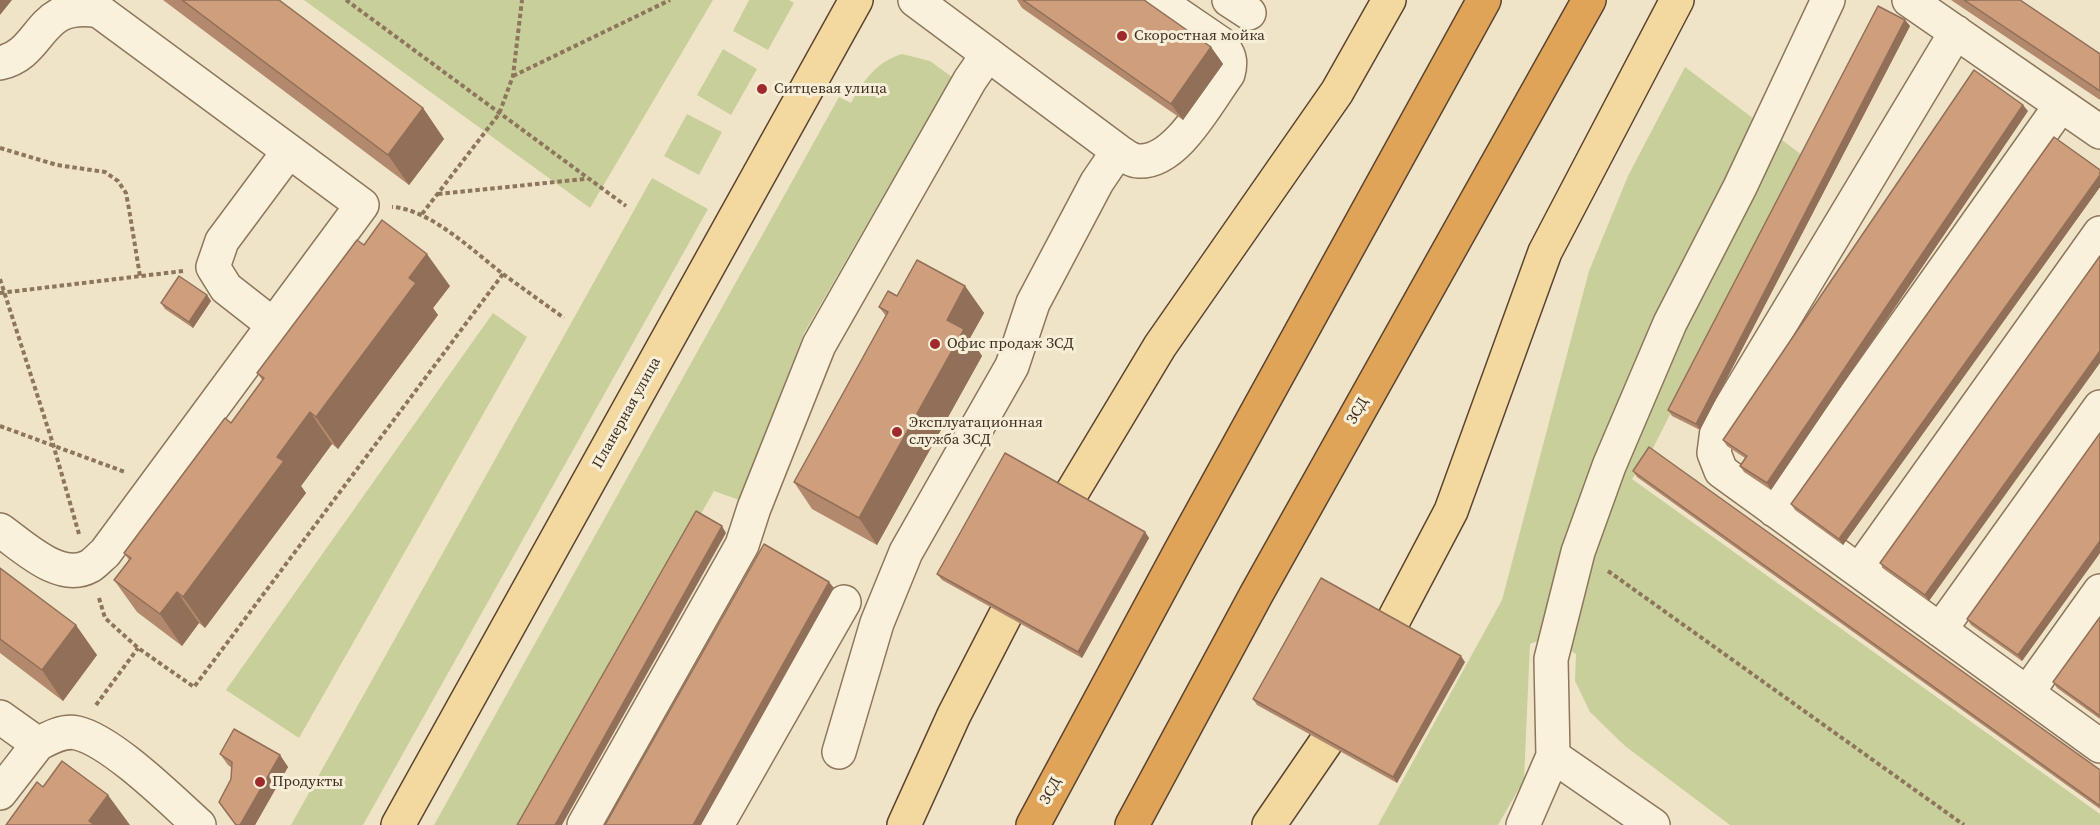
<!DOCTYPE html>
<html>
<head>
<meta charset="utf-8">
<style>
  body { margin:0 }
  canvas { display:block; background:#f0e4c8 }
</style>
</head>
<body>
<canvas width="2100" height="825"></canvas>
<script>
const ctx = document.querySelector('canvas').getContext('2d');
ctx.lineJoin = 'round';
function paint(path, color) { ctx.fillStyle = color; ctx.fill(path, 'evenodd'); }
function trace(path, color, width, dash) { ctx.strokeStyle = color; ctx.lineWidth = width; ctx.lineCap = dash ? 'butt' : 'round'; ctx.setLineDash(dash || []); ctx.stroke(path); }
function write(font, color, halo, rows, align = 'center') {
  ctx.font = font + ' "Source Serif 4",serif'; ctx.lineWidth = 6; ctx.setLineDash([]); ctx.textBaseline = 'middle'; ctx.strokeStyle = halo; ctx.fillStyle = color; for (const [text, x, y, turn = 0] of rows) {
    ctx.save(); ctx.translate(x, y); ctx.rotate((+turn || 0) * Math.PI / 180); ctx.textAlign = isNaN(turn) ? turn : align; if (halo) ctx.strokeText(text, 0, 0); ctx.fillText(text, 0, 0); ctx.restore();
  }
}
const green = new Path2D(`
  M304,0H713L590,208Z
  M749,0H789L794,3L768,50L733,31Z
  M723,49L757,69L731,115L697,95Z
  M902,54L930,61L952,77L804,333L739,500L714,491L523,825H434L839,97L851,103C864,80 876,62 902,54Z
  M1685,67L1802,155L1651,452L1632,479L2100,814V825H1730L1625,746L1590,712L1575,681L1576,654L1549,637L1530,644L1524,780L1498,825H1378L1502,600L1589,271L1628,176Z
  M687,114L722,132L699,175L664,156Z
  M652,178L708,209L363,825H291Z
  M493,313L527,337L299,738L226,690Z`);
const path = new Path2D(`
  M346,0L626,206
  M513,76L670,0
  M0,148L57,165L105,172L118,181L126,193L129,209L140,276
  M438,194L585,179
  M422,214L499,114L513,76L522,0
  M503,274L564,318
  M0,279L53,444L79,534
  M0,293L183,271
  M0,426L125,472
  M1608,571L1964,825
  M99,598L105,618L138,648L194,687L503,274C473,251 430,209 392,207
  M96,705L138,648`);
const minor = new Path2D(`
  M915,0L1118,151C1124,155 1132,161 1138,161C1176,164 1208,101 1228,74C1232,60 1229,54 1220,43L1157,0
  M1229,0L1249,13
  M1909,0L2100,132
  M1956,32L1717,430L1714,453L1721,471L2100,746
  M0,63C45,53 36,0 99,11L289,151L222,241L213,267L226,288L272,324
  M1774,510L2061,105
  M0,530C23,546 60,583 90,566C95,563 100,557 105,553L362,205L289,151
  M1859,571L2100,233
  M1940,630L2100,407
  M2027,693L2100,591
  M0,717L38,744C49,738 63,730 77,733C112,741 171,800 199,825
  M839,752L877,623L906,552L1012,366L1033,303L1097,182L1118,151
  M1553,756L1653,825
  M0,793L38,744
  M584,825L742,545L754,508L819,345L970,80L988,54
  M717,825L844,602
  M1523,825L1553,756L1551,659L1578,552L1609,466L1670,323L1740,187L1828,0`);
const major = new Path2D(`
  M1071,494L1160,346L1337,92L1389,0
  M1393,621L1451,511L1545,252L1677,0
  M398,825L856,0
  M904,825L954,715L1005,616
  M1269,825L1326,742`);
const highway = new Path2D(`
  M1033,825L1180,552L1484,0
  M1132,825L1257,593L1589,0`);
const wall = new Path2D(`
  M163,0H279L423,108L444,139L409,185Z
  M1017,0H1144L1211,47L1223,64L1183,120L1022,8Z
  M1951,0H2020L2100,54V100Z
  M1905,20L1910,26L1700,430L1672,416L1668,410Z
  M2028,111L1771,490L1744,472L1740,466L1745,458L1727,446L1723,440Z
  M2100,170V187L1843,545L1795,510L1791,504Z
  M364,245L450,286L433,308L438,315L338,449L332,444L301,486L306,493L205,628L199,623L182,646L137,612L114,580L129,560L124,553L231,423L263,381L257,373Z
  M2100,256L1929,601L1884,569L1880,563Z
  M965,286L984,313L970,338L982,356L877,545L812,509L794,482L886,316L879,307L897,296Z
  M207,295L211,301L193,328L165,309L161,303Z
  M2100,433V553L2022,661L1971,625L1967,619Z
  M1633,471L2100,770V809L1637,477Z
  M1145,532L1149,538L1082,658L942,580L937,574Z
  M0,568L97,655L63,701L0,653Z
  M2100,617V719L2057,688L2053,682Z
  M1465,662L1397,783L1257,705L1253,699Z
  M220,754L280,755L288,767L255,825H236L219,802L231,779L232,768L228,765Z`);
const shadedWall = new Path2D(`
  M0,0H12L0,15Z
  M1905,20L1910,26L1700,430L1696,424Z
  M1211,47L1223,64L1183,120L1171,104Z
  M2023,105L2028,111L1771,490L1767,483Z
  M423,108L444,139L409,185L388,155Z
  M2100,175V187L1843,545L1839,539Z
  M427,254L450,286L433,308L438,315L338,449L316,417L409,278Z
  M965,286L984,313L970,338L982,356L877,545L859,518L947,320Z
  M207,295L211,301L193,328L189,322Z
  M2100,351V363L1929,601L1925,595Z
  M310,412L332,444L301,486L306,493L205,628L183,597L277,457Z
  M722,526L726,533L562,825H555Z
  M1145,532L1149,538L1082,658L1078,652Z
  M2100,541V553L2022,661L2018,655Z
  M829,582L834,588L701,825H693Z
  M177,592L199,623L182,646L160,614Z
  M76,625L97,655L63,701L42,670Z
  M1461,656L1465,662L1397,783L1393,777Z
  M280,755L288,767L255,825H240Z
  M108,795L130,825H92L89,821Z`);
const building = new Path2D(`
  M182,0H279L423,108L388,155Z
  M1023,0H1144L1211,47L1171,104Z
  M1964,0H2020L2100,54V91Z
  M1878,6L1905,20L1696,424L1668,410Z
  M1974,70L2023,105L1767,483L1740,466L1747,456L1723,440Z
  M2054,137L2100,170V175L1839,539L1791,504Z
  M382,220L427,254L409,278L416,283L316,417L310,412L277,457L284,461L183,597L177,592L160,614L114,580L131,558L124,553L225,418L231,423L264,378L257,373L357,240L364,245Z
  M2100,256V351L1925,595L1880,563Z
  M917,260L965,286L947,320L964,329L859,518L794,482L888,312L879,307L888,291L897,296Z
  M179,276L207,295L189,322L161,303Z
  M2100,433V541L2018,655L1967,619Z
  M1649,447L2100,770V806L1633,471Z
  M1005,453L1145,532L1078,652L937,574Z
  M696,511L722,526L555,825H517Z
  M764,544L829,582L693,825H605Z
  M0,568L76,625L42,670L0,639Z
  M1321,578L1461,656L1393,777L1253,699Z
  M2100,617V716L2053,682Z
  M234,729L280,755L240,825H236L219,802L231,779L232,762L220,754Z
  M62,761L108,795L89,821L95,825H6L37,782L43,787Z`);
const markers = [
  [1122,36,6,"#9e2a2b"],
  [762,89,6,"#9e2a2b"],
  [935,344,6,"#9e2a2b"],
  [897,432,6,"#9e2a2b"],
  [260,782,6,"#9e2a2b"]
];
const poiNames = [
  ["Скоростная мойка",1134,36],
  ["Ситцевая улица",774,89],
  ["Офис продаж ЗСД",947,344],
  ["Эксплуатационная",909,423],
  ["служба ЗСД",909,440],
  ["Продукты",272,782]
];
const streetNames = [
  ["ЗСД",1358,411,-61],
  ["Планерная улица",627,413,-61],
  ["ЗСД",1051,791,-62]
];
paint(green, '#c9cf9b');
trace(minor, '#8d765c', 36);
trace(major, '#5b4430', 36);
trace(highway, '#5b4430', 36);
trace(path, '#8d765c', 4, [4.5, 3]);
trace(minor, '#faf1dc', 33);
trace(major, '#f3d9a0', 33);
trace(highway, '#e0a458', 33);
paint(wall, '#b2896c');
paint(shadedWall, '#916f58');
paint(building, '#cf9f7d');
trace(building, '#916f58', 1.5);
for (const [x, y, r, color] of markers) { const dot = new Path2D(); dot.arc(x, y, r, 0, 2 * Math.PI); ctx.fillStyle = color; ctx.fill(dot); trace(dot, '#f7eed8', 2); }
write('15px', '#3d2e20', '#f7eed8', poiNames, 'left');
write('15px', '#3d2e20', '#f7eed8', streetNames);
</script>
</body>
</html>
